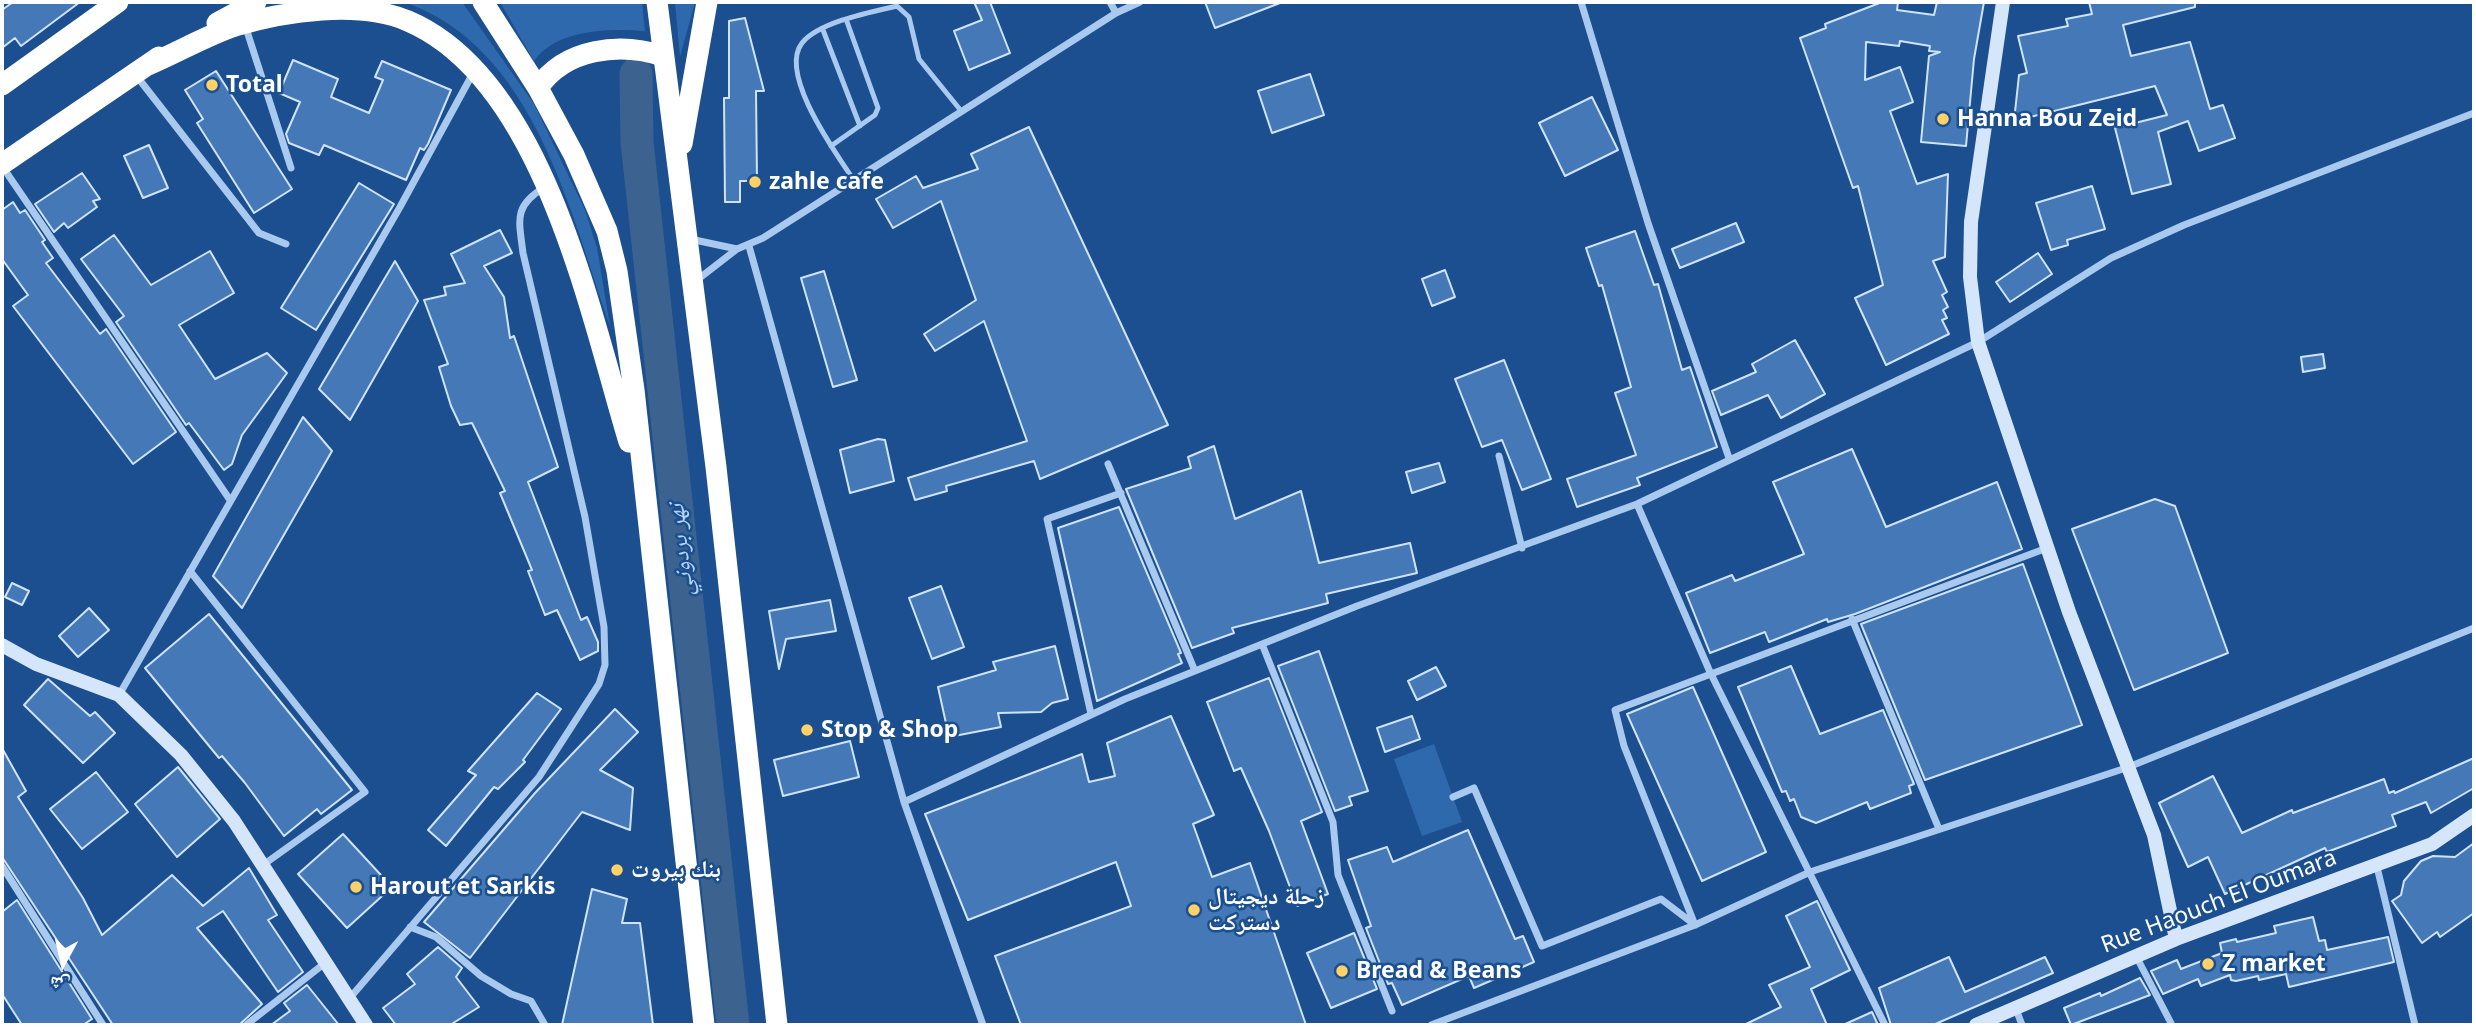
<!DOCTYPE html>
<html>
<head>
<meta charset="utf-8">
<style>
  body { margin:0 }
  #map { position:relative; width:2476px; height:1027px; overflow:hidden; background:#1b4f8f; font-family:"Noto Sans","Noto Naskh Arabic",sans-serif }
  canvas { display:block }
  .frame { position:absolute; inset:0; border:4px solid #fff; pointer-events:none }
  .north { position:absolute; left:28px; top:929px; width:70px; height:70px; -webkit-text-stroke:5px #1b4f8f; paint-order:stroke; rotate:188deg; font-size:19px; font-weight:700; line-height:28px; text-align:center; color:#fff }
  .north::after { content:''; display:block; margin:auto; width:24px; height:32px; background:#fff; clip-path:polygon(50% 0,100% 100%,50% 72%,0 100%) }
</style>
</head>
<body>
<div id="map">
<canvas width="2476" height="1027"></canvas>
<div class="frame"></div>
<div class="north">ش</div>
</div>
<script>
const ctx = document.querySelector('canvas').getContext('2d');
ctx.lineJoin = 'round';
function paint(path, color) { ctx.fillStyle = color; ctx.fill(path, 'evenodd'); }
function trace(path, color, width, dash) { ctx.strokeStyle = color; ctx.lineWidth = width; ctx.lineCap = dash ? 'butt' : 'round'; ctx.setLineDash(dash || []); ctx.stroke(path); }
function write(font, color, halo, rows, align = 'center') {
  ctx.font = font + ' "Noto Sans","Noto Naskh Arabic",sans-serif'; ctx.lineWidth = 5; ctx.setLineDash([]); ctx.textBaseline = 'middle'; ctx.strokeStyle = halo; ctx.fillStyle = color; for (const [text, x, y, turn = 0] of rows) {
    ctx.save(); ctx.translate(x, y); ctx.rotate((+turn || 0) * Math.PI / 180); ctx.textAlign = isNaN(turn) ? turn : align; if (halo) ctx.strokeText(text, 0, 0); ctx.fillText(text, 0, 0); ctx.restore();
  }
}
const green = new Path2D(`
  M404,2H462L534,104L585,210L597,248L610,326C569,209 534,47 404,2Z
  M500,2H642L645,31C610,28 556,29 534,61Z
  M675,2H695L680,57Z
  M1434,744L1462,822L1422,836L1394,759Z`);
const river = new Path2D(`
  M636,74L637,142L733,1025`);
const building = new Path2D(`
  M13,2H80L21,46L15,38L2,48V10Z
  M974,2H990L1010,53L969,70L954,31L982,20Z
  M1205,2H1280V3L1215,28Z
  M1882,2H1898L1897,10L1934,15L1937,2H1984L1974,59L1966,146L1921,142L1929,56L1940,52L1929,51L1930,46L1900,41L1899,46L1866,42L1865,80L1900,67L1913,102L1890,111L1917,184L1948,174L1945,257L1933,261L1947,292L1942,295L1948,307L1943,310L1947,318L1942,320L1949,334L1886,365L1855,298L1883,285L1858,186L1853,188L1800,38L1826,28L1825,24Z
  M2089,2H2195V7L2123,25L2131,56L2190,42L2210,109L2223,105L2235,138L2199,151L2188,121L2158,132L2171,184L2132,194L2115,128L2167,115L2155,86L2014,121L2019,75L2027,73L2018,36L2068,26L2066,19L2092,14Z
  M745,18L764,91H756L757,181H740V202H725L724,98H729V21Z
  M293,60L338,79L331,97L369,113L383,80L375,77L382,61L451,90L428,144L424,150L420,148L406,180L324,145L319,155L289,143L286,134L300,102L279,93Z
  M216,71L292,189L254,213L197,123L203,119L185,90Z
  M1310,74L1324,115L1272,133L1258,91Z
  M1592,97L1618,150L1565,176L1539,123Z
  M1029,127L1168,425L1040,479L1034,461L946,486L947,491L915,500L908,478L1027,441L984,321L935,351L924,334L976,300L941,201L893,228L876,199L916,176L923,188L978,169L971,154Z
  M149,145L168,188L143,198L124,156Z
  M82,173L100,199L93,201L97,207L68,228L64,223L54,232L35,204Z
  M359,183L394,204L316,330L281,308Z
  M2092,186L2105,229L2067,240L2068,245L2051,250L2036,203Z
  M13,202L20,213L25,210L45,240L42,242L53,258L46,263L100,334L106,329L176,432L133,464L13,306L28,295L2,259V210Z
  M1736,223L1744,242L1680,268L1672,249Z
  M500,230L512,253L484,266L504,297L510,338L514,336L558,467L528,482L581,620L587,617L598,642V651L580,660L557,610L545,615L528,571L532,570L500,493L505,491L472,423L460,425L451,406L439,367L448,364L424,300L446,295L444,287L465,283L451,254Z
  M1635,231L1654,285L1658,284L1682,370L1690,367L1717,447L1637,478L1640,485L1577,507L1567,479L1636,455L1615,393L1631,387L1602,285L1599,286L1586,248Z
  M114,235L151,285L210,251L234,293L179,325L215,379L267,353L287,373L242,435L232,464L224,470L189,423L186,425L116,322L124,316L81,259Z
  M2038,253L2052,274L2010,302L1996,282Z
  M395,261L418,301L350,420L319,389Z
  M1445,270L1455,297L1432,306L1422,279Z
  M824,271L857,380L833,387L801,278Z
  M1795,340L1825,394L1781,418L1768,395L1721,415L1712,391L1756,372L1752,364Z
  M2323,354L2325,368L2303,372L2301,357Z
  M1504,360L1551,479L1522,490L1502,440L1482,447L1455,379Z
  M303,417L332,451L242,608L213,576Z
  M878,439L885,440L894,481L850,493L840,450Z
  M1214,446L1235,519L1301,491L1319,563L1410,543L1417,573L1326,594L1328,603L1232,628L1234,633L1192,648L1126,489L1191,468L1188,457Z
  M1852,449L1886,527L1997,482L2022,549L1855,614L1828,622L1827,619L1769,642L1765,632L1710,653L1686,593L1732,575L1735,581L1804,554L1773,482Z
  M1439,463L1445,482L1412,493L1406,472Z
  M2155,499L2175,506L2228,653L2134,690L2072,529Z
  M1119,507L1181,653L1178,654L1182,663L1097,701L1058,528Z
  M2023,564L2082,725L1925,780L1861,624Z
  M12,583L29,591L22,605L5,597Z
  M941,586L964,647L932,659L909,598Z
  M830,600L836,631L786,639L779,669L769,611Z
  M89,608L109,630L78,657L59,636Z
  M209,614L352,790L321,814L317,809L284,836L245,783L222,756L219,758L145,668Z
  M1055,646L1068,699L1052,703L1041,712L998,713L1001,727L949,737L938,687L996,670L993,662Z
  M1319,651L1368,791L1349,797L1352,805L1335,811L1278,666Z
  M1791,666L1820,734L1883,710L1914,784L1909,786L1911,793L1870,809L1867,802L1816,823L1801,817L1794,799L1790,801L1786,791L1782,792L1738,687Z
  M1436,667L1446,686L1417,700L1408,681Z
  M1269,678L1322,812L1301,821L1328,894L1297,906L1269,831L1241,768L1234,771L1207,702Z
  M48,679L90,716L95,712L115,733L83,763L24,705Z
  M1693,687L1766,852L1702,881L1627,714Z
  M537,693L561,709L523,760L525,762L498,789L494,787L446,846L428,830L476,775L468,771Z
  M615,709L638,732L600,770L633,788L630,830L582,812L470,958L424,922L535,793Z
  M1171,716L1214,815L1193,824L1212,877L1250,863L1306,1025H1021L995,956L1131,906L1116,862L968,920L925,814L1082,754L1089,782L1115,776L1107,743Z
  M1412,716L1420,739L1385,752L1377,728Z
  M850,741L859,777L783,796L774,760Z
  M2,748L26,791L18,797L83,898L102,935L172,875L203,906L249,868L277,915L268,920L303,972L278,992L223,911L197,928L262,1004L239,1025H113L2,857Z
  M2474,758V788L2431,813L2426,802L2392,815L2396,826L2327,852L2325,848L2225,894L2208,857L2188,867L2159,803L2213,776L2242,833L2292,810L2293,813L2384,779L2389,793L2394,791L2395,793Z
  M178,767L220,819L177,857L135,804Z
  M96,772L128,812L82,849L50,809Z
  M1468,830L1515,939L1523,936L1534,962L1474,988L1469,976L1402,1005L1392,983L1388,984L1366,928L1371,926L1348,860L1387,847L1393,862Z
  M343,834L392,887L347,928L298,874Z
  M2474,843V913L2440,937L2437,932L2422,943L2392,901L2401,895L2404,881L2421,861L2433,856L2455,857Z
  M592,889L627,899L622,923H640L653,1025H562Z
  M17,900L92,1019L83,1025H22L2,994V912Z
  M1817,901L1850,970L1811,989L1827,1025H1744L1781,1007L1769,985L1810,967L1786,916Z
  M2313,917L2319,941L2325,940L2327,950L2388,937L2394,962L2289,987L2286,974L2259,980L2258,976L2236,981L2231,980L2230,975L2201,986L2198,979L2163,994L2151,971L2177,960L2181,969L2222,953L2220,943L2236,939L2237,942L2276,933L2274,926Z
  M1354,933L1377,989L1331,1008L1307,953Z
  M438,947L462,968L456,977L479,1007L450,1025H396L383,1008L415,984L407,974Z
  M1949,957L1965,992L2045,957L2053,973L1933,1025H1891L1879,988Z
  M2140,978L2150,995L2071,1025L2064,1008L2100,993L2101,996Z
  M307,985L339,1025H271L290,1011L284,1003Z
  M1872,1012L1878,1025H1843Z`);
const lane = new Path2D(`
  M823,30L860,126
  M831,146L875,115L878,108L846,19
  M853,179C836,153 778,74 802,43C819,22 871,12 897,6L909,17L919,59L962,112`);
const street = new Path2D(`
  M1110,2L1116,13
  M1581,2L1648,223L1729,458
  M245,25L291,168
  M135,74L259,233L286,244
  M2,166L230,500
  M690,239L737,249
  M749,246L904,802L983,1025
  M697,280L737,249L763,238L1116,13L1140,2
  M1499,456L1522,548
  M1108,464L1195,671
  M1637,504L1710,672L1885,1025
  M190,571L365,792L263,865
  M1852,619L1939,829
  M1262,644L1333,822L1338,875L1392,1011
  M119,695L400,207L472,75
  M1091,714L1047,519L1121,493
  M1453,797L1474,788L1542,946L1661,899L1695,925
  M904,802L1125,699L1357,606L1637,504L1978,342L2111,258L2184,225L2474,113
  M2,866L103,1025
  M2377,867L2415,1025
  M1695,925L1624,746L1615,710L2047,548
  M410,927L436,937L481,976L511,994L531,1001L545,1025
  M2136,956L2172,1025
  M349,999L539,777L599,684L605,665L604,627L585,517L523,253C519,220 513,206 545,187
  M2016,1009L2022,1025
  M246,1025L325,963
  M1431,1025L1695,925L1810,872L2126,768L2474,628`);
const secondary = new Path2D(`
  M2003,2L1971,222L1970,277L1978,342L2069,612L2154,835L2176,939
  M2,645L36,664L119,695L181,755L234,821L366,1025
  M1976,1025L2176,939L2432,844L2474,815`);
const highway = new Path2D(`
  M483,2L538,88L574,155L607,231L617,271L634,390L704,1025
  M657,2L716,467L777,1025
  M217,23L256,2
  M148,65C177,53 205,36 235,26C285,11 359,0 408,21C544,79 590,314 629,442
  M2,85L118,2
  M538,88C565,48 620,42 663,56
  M682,144L707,2
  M2,164L159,57`);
const markers = [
  [212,85,7,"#ffd166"],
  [1943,119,7,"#ffd166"],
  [755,182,7,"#ffd166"],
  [807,730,7,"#ffd166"],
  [617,870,7,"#ffd166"],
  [356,887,7,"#ffd166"],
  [1194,910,7,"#ffd166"],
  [2208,964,7,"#ffd166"],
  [1342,971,7,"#ffd166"]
];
const poiNames = [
  ["Total",226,85],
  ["Hanna Bou Zeid",1957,119],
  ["zahle cafe",769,182],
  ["Stop & Shop",821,730],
  ["بنك بيروت",631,870],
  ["Harout et Sarkis",370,887],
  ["زحلة ديجيتال",1208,897],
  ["دستركت",1208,923],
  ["Z market",2222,964],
  ["Bread & Beans",1356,971]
];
const streetNames = [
  ["Rue Haouch El Oumara",2219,902,-21]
];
const waterNames = [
  ["نهر بردوني",681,550,-96]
];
paint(green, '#2e69ad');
trace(river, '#3c6290', 33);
paint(building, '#4478b7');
trace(building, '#cfe3fa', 2);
trace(lane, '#a9c9ee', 5);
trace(street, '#a9c9ee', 7);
trace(secondary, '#d6e6fa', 14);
trace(highway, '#fff', 21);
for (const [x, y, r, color] of markers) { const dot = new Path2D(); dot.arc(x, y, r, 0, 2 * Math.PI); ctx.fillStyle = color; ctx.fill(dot); trace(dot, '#1b4f8f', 2.5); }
write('bold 23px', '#fff', '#1b4f8f', poiNames, 'left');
write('23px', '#fff', '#1b4f8f', streetNames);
write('italic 24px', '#b5d3f5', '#1b4f8f', waterNames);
</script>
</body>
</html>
